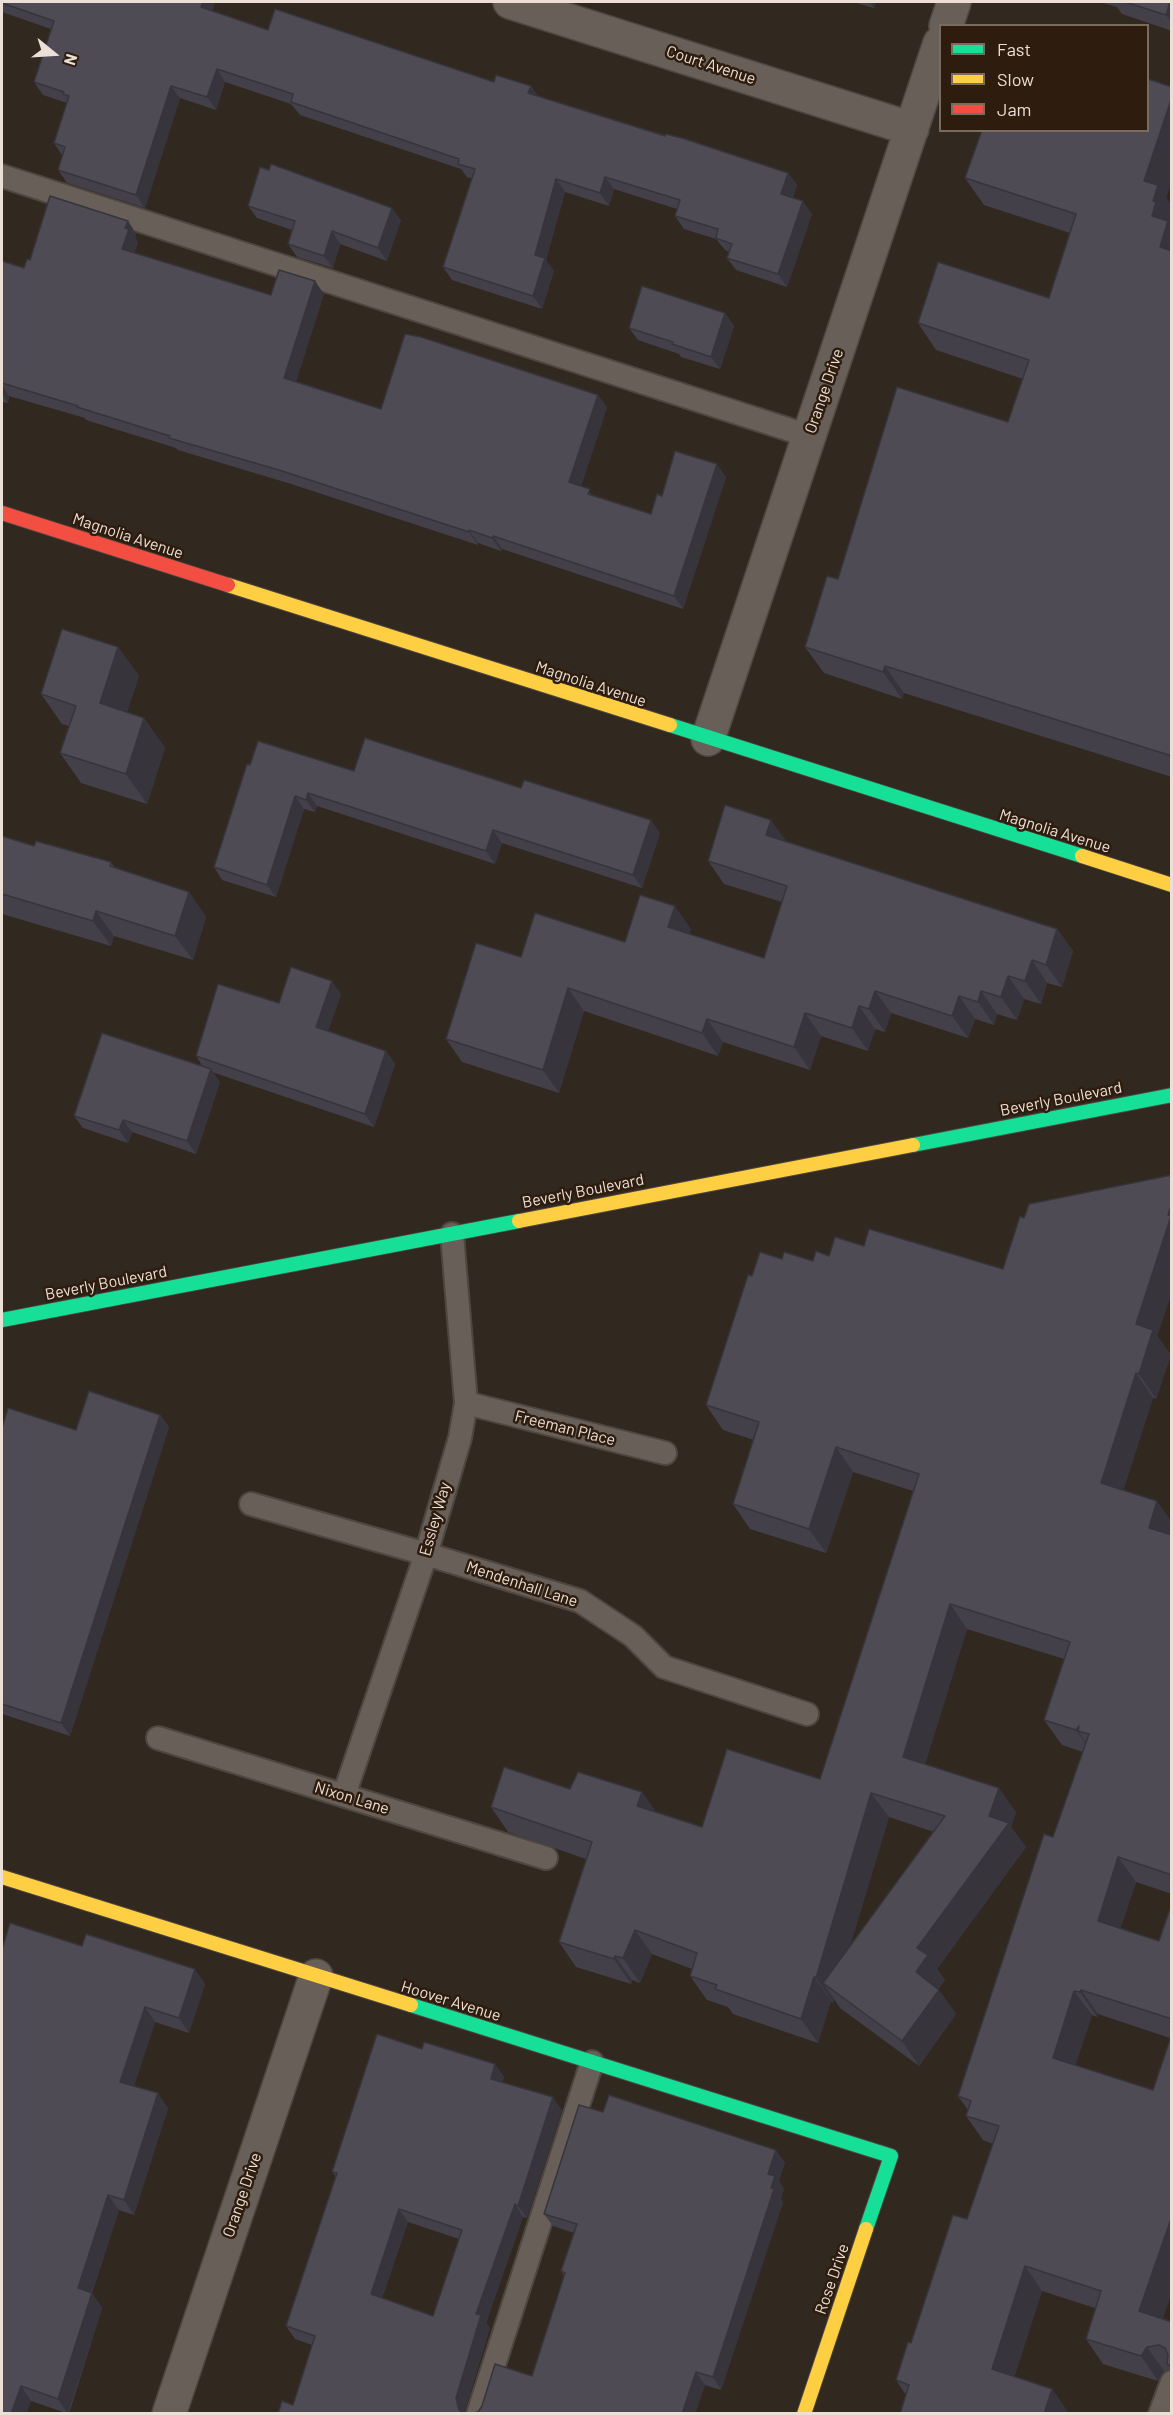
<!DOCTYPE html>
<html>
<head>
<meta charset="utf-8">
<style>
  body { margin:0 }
  #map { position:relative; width:1173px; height:2415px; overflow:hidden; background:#312820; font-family:Barlow,sans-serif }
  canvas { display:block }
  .frame { position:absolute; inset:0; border:3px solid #ebdfd6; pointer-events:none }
  .legend { position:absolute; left:939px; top:24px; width:210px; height:108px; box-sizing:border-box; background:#2e1d0f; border:2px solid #7a6b5f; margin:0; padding:8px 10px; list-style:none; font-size:18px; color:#ebdfd6 }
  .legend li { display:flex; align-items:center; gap:12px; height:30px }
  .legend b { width:30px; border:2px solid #7a6b5f }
  .north { position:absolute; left:24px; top:24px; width:60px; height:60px; -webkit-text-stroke:4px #2e1d0f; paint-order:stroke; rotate:108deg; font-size:16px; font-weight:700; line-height:24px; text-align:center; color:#ebdfd6 }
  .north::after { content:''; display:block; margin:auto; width:21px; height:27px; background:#ebdfd6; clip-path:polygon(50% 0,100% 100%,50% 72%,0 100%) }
</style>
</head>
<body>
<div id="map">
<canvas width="1173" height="2415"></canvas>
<div class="frame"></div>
<ul class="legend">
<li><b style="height:8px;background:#16e098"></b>Fast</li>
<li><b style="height:8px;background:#ffcf43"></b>Slow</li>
<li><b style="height:8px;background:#f24e42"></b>Jam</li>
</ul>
<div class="north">N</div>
</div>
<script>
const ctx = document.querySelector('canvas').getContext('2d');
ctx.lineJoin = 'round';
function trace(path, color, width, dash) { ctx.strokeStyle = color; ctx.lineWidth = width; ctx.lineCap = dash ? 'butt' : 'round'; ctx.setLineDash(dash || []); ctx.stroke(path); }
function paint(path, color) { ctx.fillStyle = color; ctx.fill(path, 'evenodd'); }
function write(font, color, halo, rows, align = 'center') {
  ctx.font = font + ' Barlow,sans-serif'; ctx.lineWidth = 5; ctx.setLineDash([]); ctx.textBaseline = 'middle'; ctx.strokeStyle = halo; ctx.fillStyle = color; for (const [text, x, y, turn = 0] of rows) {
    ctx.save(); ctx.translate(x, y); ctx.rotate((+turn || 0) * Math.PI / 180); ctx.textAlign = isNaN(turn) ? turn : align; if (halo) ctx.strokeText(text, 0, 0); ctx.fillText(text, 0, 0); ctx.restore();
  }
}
const lane = new Path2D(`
  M2,176L809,436
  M466,1403L665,1453
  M251,1504L426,1554L580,1601L633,1636L664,1667L807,1714
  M158,1738L546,1858
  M344,1795L426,1554L460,1438L466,1403L452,1234
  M478,2414L592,2062
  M1160,2414L1172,2382`);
const street = new Path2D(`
  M510,2L912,129
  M946,26L954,2
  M708,739L940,43
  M169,2414L316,1976`);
const fast = new Path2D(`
  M670,725L1082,856
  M913,1145L1172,1095
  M2,1320L519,1221
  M411,2005L891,2156L866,2229`);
const slow = new Path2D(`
  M228,585L670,725
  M1082,856L1172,885
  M519,1221L913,1145
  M2,1877L411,2005
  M804,2414L866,2229`);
const jam = new Path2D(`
  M2,513L228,585`);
const wall = new Path2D(`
  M2,2H215L212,11L268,30L494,82L531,86L538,96L788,173L797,185L793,198L812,214L787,287L736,270L727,258L729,252L725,250L716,239L684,229L675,216L677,209L614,189L609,206L565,192L546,260L554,271L542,309L452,280L443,267L472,178L467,177L461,169L300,115L291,104L225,82L216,110L180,98L145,208L67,183L58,170L62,155L54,143L67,103L43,95L34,82L51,29L2,12Z
  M853,2H876L874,8Z
  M1100,2H1172V31L1122,14L1117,7Z
  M1172,87V181L1166,198L1172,205V777L904,693L902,699L824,673L805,647L838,579L1008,422L1023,379L936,350L918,323L1049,298L1070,233L984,205L965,178Z
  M248,206L401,220L387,261L340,244L333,268L297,257L288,244L292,230L257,218Z
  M128,221L136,234L135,238L138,242L134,253L271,295L324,294L296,381L381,409L607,407L581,486L594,496L651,514L662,496L726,477L683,609L502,549L501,551L478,543V545L288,483L178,450L176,448L86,420L85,418L9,396L8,403L2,402V261L24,268L30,260Z
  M725,313L734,326L720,369L681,357L679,354L638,340L629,328Z
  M118,647L139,676L127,712L144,718L165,748L147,804L81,783L60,753L69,726L62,724L41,694Z
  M250,765L354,771L660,833L642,888L502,843L495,864L317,806L315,812L304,809L276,897L222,880L214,867Z
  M2,836L34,846L111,862L115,868L189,892L206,917L193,960L114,936L111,946L2,914Z
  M787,842L1057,929L1073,951L1062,987L1047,983L1041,1004L1024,999L1017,1020L997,1014L994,1025L975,1019L968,1038L891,1013L885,1032L875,1029L868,1051L821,1036L810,1070L723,1042L718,1056L584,1011L559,1093L462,1062L446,1039L521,957L625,942L691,929L689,934L764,958L782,902L724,884L708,861Z
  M341,994L328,1031L386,1051L395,1064L374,1127L212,1072L220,1082L196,1154L132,1132L128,1143L83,1128L74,1116L203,1067L196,1056L279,1003Z
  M1172,1175V1292L1157,1336L1171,1355L1156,1399L1153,1398L1123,1490L1172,1522V1894L1136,1882L1120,1929L1159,1941L1172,1903V2292L1162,2319L1172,2322V2371L1171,2370L1164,2371L1158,2381L1103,2364L1086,2339L1095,2308L1042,2291L1014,2377L1052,2389L1069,2414H900L906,2395L896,2380L967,2219L993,2144L983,2140L966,2116L968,2110L958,2096L1053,1837L1083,1752L1062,1745L1044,1720L1064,1659L967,1629L925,1764L1016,1812L1011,1827L1026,1847L937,1969L945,1980L938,1989L956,2014L919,2066L840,2008L834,1999L833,2003L831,2001L818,2043L733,2014L728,2007L707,2000L690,1976L692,1969L652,1954L640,1983L632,1980L631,1984L576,1967L559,1942L586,1859L508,1832L491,1807L570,1789L642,1792L656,1812L702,1827L820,1779L913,1491L853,1472L826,1553L750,1529L733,1504L754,1440L723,1430L706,1405L752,1276L782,1259L813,1261L864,1246L1003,1269L1024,1218ZM889,1817L934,1832L850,1946ZM1098,2014L1170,2038L1153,2090L1075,2065L1092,2015L1097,2017Z
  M160,1415L169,1427L70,1736L2,1714V1428L76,1430Z
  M82,1946L205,1984L189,2033L155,2022L134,2086L168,2108L134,2215L119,2210L92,2293L102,2308L69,2414L31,2401L2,2414Z
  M422,2049L495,2064L504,2077L502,2082L562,2110L527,2218L523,2217L486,2323L490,2328L465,2410L466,2414H278L293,2405L312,2345L295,2339L286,2326L336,2177L332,2172ZM408,2222L459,2239L433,2316L382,2298Z
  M785,2162L779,2181L784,2189L781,2199L783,2202L721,2390L705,2385L695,2414H469L478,2412L532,2376L564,2276L561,2271L574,2233L553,2226L544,2214Z`);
const shadedWall = new Path2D(`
  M203,2H215L210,20L201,7Z
  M869,2H876L874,8Z
  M1170,2H1172V23L1166,15Z
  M217,69L225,82L216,110L207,97Z
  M171,86L180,98L145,208L136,195Z
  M531,86L540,99L528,93Z
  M1172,97V181L1166,198L1172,205V264L1160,247L1152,216L1153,201L1144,181Z
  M788,173L797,185L790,207L781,194Z
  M605,177L614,189L609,206L600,193Z
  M556,179L565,192L546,260L554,271L542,309L533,296L535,255Z
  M803,201L812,214L787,287L778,274Z
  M392,208L401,220L387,261L378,248Z
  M128,221L136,234L135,238L138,242L131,262L122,249L125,228Z
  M332,231L340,244L333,268L324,256Z
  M315,281L324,294L293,390L284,378Z
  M725,313L734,326L720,369L711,357Z
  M2,385L9,396L8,403L2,395Z
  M598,395L607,407L578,495L569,482Z
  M717,464L726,477L683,609L674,596Z
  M469,530L478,543V545L469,532Z
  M493,536L502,549L501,551L492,538Z
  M118,647L139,676L120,733L100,703Z
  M885,666L904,693L902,699L883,672Z
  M144,718L165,748L147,804L126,774Z
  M308,793L317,806L315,812L306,800Z
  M295,796L304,809L276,897L267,885Z
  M651,820L660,833L642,888L633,875Z
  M771,820L787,842L766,835Z
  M493,830L502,843L495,864L486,851Z
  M189,892L206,917L193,960L175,936Z
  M675,906L691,929L684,950L668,927Z
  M96,911L114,936L111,946L93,921Z
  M1057,929L1073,951L1062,987L1046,965Z
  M1032,960L1047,983L1041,1004L1025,981Z
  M1008,976L1024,999L1017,1020L1001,997Z
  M332,981L341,994L325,1040L316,1027Z
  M568,988L584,1011L559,1093L543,1070Z
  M875,991L891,1013L885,1032L869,1009Z
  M981,991L997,1014L994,1025L978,1002Z
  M959,996L975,1019L968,1038L952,1016Z
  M859,1006L875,1029L868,1051L852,1028Z
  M805,1013L821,1036L810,1070L794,1047Z
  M707,1019L723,1042L718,1056L702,1033Z
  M386,1051L395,1064L374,1127L365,1114Z
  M211,1069L220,1082L196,1154L187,1141Z
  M123,1120L132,1132L128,1143L119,1130Z
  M1172,1203V1292L1157,1336L1171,1355L1156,1399L1139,1374L1136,1324Z
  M1136,1373L1153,1398L1118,1508L1101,1483Z
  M160,1415L169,1427L70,1736L61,1723Z
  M836,1447L853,1472L826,1553L809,1529Z
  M1157,1501L1172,1522V1535L1149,1528Z
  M950,1604L967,1629L920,1781L903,1757Z
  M1079,1726L1078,1731L1094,1754V1755L1076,1730Z
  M999,1788L1016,1812L1011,1827L1026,1847L937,1969L945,1980L933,1997L916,1972L917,1948L989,1816Z
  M642,1792L659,1816L637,1806Z
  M871,1793L889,1817L836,1993L823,1983L834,1999L833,2003L816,1978Z
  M1118,1857L1136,1882L1115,1946L1098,1921Z
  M635,1930L652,1954L640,1983L623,1958Z
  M615,1956L632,1980L631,1984L614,1959Z
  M195,1969L205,1984L189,2033L179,2018Z
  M814,1977L831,2001L818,2043L801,2019Z
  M939,1990L956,2014L919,2066L902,2041Z
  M1081,1990L1098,2014L1097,2017L1080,1992Z
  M1074,1991L1092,2015L1070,2082L1053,2058Z
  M145,2007L155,2022L131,2096L120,2082Z
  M495,2064L504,2077L499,2091L491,2079Z
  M158,2093L168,2108L134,2215L124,2200Z
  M553,2097L562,2110L527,2218L518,2206Z
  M776,2150L785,2162L779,2181L784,2189L781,2199L783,2202L721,2390L713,2377L771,2188L768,2174Z
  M108,2195L119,2210L88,2303L78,2288Z
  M515,2204L523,2217L486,2323L490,2328L465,2410L466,2414H461L459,2410L456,2398L476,2314Z
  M399,2209L408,2222L379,2307L371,2294Z
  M1172,2216V2292L1157,2336L1139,2311Z
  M1025,2266L1042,2291L1009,2394L992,2369Z
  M92,2293L102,2308L68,2414L58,2399Z
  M1147,2347L1164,2371L1158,2381L1141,2356Z
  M696,2372L705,2385L695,2414H682Z
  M21,2386L31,2401L27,2414H11Z
  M1052,2389L1069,2414H1044Z`);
const building = new Path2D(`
  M2,2H203L201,7L268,30L275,9L494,82L496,75L531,86L528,93L665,136L666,134L682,138L788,173L781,194L803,201L778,274L727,258L732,244L716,238L718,229L675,216L680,200L605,177L600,193L556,179L535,255L545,258L533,296L443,267L475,169L458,164L459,159L291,102L293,94L217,69L207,97L171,86L136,195L58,170L65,147L54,143L69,96L63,94L64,92L34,82L54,21L2,3Z
  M1125,2H1170L1166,15Z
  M1148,79L1172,87V97L1144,181L1158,185L1153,201L1156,202L1152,216L1168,221L1160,247L1172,251V756L885,666L883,672L805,647L827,576L838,579L897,387L1008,422L1029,360L918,323L938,262L1049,298L1076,214L965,178L982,130H1148Z
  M271,164L392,208L378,248L332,231L324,256L288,244L295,221L248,206L260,167L269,170Z
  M50,196L128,221L125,228L129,229L122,249L271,295L279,270L315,281L284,378L381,409L405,334L421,337L598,395L569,482L590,489L588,494L651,514L657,494L662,496L675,451L717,464L674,596L493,536L492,538L469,530V532L279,470L169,438L170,436L77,407L78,406L2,383V261L24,268L27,259L30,260Z
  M642,286L725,313L711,357L672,344L673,342L629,328Z
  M62,629L118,647L100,703L144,718L126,774L60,753L76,706L41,694Z
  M365,738L521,788L524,780L651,820L633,875L493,830L486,851L308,793L306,800L295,796L267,885L214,867L247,764L250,765L258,741L354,771Z
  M725,805L771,820L766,835L1057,929L1046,965L1032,960L1025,981L1008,976L1001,997L981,991L978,1002L959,996L952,1016L875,991L869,1009L859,1006L852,1028L805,1013L794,1047L707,1019L702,1033L568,988L543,1070L446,1039L476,943L521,957L535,913L625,942L640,895L675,906L668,927L764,958L787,886L708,861Z
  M2,836L34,846L36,841L111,862L110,866L189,892L175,936L96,911L93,921L2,894Z
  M291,967L332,981L316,1027L386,1051L365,1114L196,1056L218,984L279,1003Z
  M102,1033L211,1069L187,1141L123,1120L119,1130L74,1116Z
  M1172,1175V1203L1168,1215L1171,1216L1136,1324L1153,1330L1139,1374L1136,1373L1101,1483L1157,1501L1149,1528L1172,1535V1875L1118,1857L1098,1921L1159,1941L1172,1903V2019L1081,1990L1080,1992L1074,1991L1053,2058L1153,2090L1172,2034V2216L1139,2311L1172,2322V2366L1167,2364L1168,2355L1165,2348L1159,2345L1147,2347L1141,2356L1086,2339L1101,2291L1025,2266L992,2369L1052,2389L1044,2414H900L909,2385L896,2380L908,2342L911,2343L953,2215L967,2219L999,2126L966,2116L971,2101L958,2096L1044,1834L1053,1837L1089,1734L1078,1731L1079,1726L1076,1730L1044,1720L1070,1642L950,1604L903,1757L999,1788L989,1816L1009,1823L917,1948L928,1955L916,1972L939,1990L902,2041L823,1983L945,1816L871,1793L816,1978L814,1977L801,2019L715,1989L717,1985L690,1976L697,1953L635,1930L623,1958L615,1956L614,1959L559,1942L592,1842L491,1807L504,1767L570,1789L578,1772L642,1792L637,1806L702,1827L727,1749L820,1779L919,1474L836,1447L809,1529L733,1504L759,1422L706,1405L748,1275L752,1276L760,1252L782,1259L784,1252L813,1261L816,1251L829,1256L835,1237L864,1246L869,1229L1003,1269L1020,1216L1024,1218L1029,1204Z
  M89,1391L160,1415L61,1723L2,1704V1428L8,1408L76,1430Z
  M10,1923L82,1946L86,1934L195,1969L179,2018L145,2007L120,2082L158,2093L124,2200L108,2195L78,2288L92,2293L58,2399L21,2386L11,2414H2V1949Z
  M377,2034L422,2049L424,2042L495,2064L491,2079L553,2097L518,2206L515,2204L476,2314L481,2315L456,2398L459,2410L464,2414H278L282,2401L293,2405L315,2336L286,2326L337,2173L332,2172ZM399,2209L462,2230L433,2316L371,2294Z
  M609,2095L776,2150L768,2174L775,2176L771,2188L774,2189L713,2377L696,2372L682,2414H469L478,2412L482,2406L495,2364L532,2376L565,2273L561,2271L577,2224L544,2214L579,2105L603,2112Z`);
const streetNames = [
  ["Court Avenue",711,65,18],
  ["Orange Drive",824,391,-71],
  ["Magnolia Avenue",128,536,18],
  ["Magnolia Avenue",591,684,18],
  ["Magnolia Avenue",1055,831,17],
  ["Beverly Boulevard",1061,1099,-11],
  ["Beverly Boulevard",583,1191,-11],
  ["Beverly Boulevard",106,1283,-11],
  ["Freeman Place",565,1428,14],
  ["Essley Way",435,1519,-74],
  ["Mendenhall Lane",522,1584,18],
  ["Nixon Lane",352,1798,17],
  ["Hoover Avenue",451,2001,17],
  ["Orange Drive",242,2195,-71],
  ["Rose Drive",832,2279,-71]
];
trace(lane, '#4e463f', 26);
trace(street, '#4e463f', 36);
trace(fast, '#4e463f', 16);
trace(slow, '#4e463f', 16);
trace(jam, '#4e463f', 16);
trace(lane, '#675f58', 22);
trace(street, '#675f58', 33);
trace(fast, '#16e098', 14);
trace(slow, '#ffcf43', 14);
trace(jam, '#f24e42', 14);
paint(wall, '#434049');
paint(shadedWall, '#37343c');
paint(building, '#4e4b55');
trace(building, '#37343c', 1.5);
write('16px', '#ebdfd6', '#2e1d0f', streetNames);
</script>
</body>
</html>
